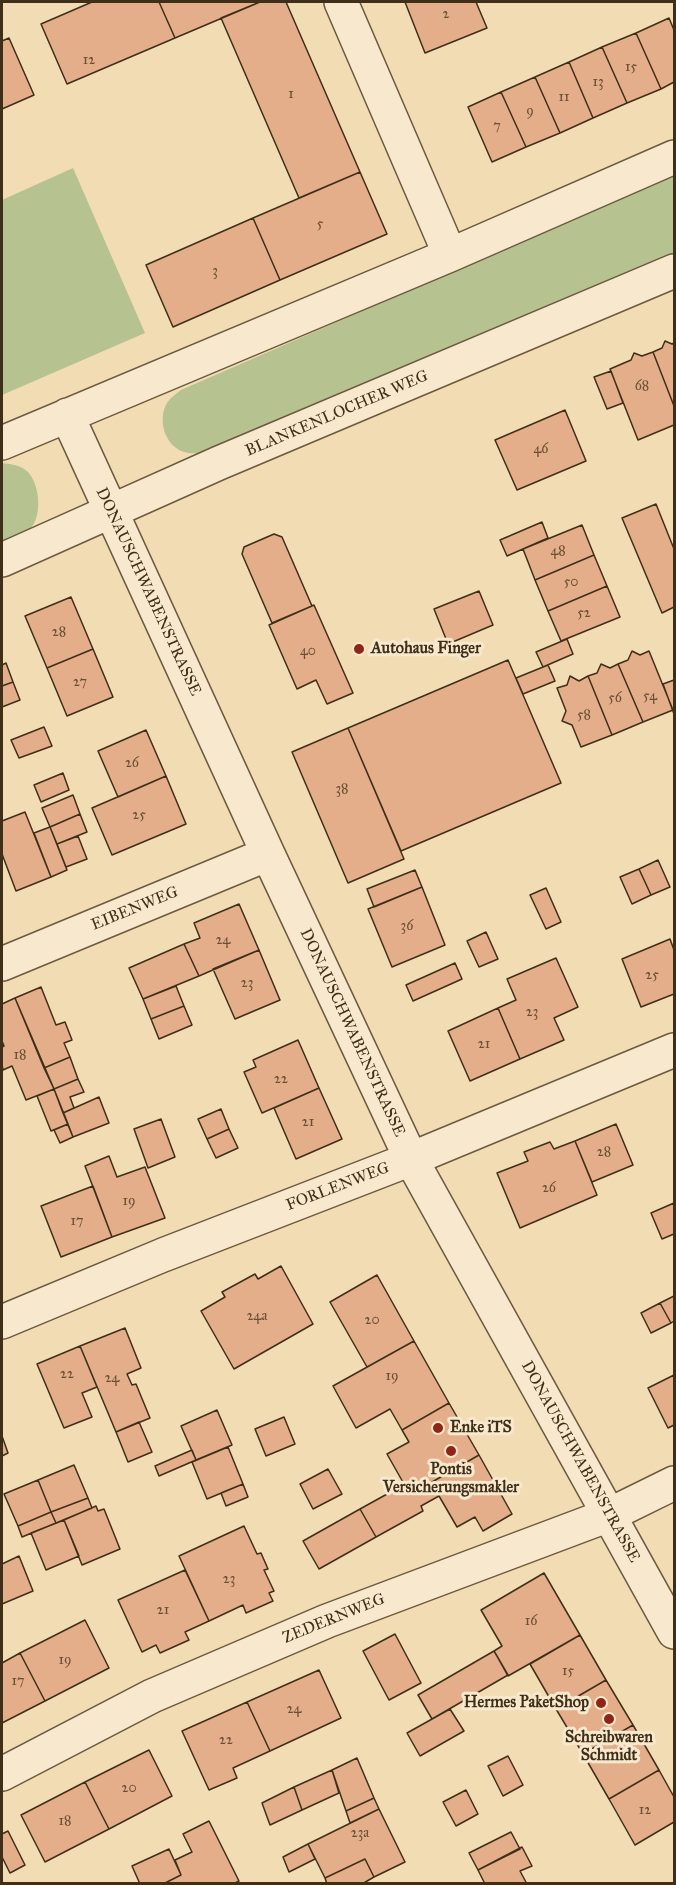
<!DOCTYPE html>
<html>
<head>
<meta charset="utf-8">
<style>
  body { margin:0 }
  #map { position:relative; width:676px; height:1885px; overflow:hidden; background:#f2dcb4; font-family:"IM FELL Great Primer",serif }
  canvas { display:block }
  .frame { position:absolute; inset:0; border:3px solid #402f18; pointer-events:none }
</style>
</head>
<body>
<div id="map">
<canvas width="676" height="1885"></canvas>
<div class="frame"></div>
</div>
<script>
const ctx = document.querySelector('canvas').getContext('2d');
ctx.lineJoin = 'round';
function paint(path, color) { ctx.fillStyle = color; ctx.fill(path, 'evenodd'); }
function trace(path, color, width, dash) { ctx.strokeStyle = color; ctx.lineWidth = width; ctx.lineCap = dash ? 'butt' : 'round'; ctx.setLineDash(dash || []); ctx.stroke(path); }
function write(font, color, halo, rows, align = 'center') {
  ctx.font = font + ' "IM FELL Great Primer",serif'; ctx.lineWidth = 6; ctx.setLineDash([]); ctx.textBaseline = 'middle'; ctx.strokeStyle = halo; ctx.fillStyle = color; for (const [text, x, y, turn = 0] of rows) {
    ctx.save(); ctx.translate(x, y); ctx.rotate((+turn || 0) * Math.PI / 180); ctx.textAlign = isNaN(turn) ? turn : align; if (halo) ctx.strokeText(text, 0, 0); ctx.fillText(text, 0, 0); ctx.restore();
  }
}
const green = new Path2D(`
  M73,168L145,333L2,395V200Z
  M674,175V253L203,453C197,453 190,454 184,452C165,446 157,420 167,403C170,398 176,394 181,390Z
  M2,463C10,464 21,465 28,472C39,484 42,511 33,525C27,535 11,540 2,546Z`);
const building = new Path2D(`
  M92,2H159L175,38L67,84L41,24Z
  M159,2H260L175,38Z
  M260,2H286L360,172L299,198L221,18Z
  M405,2H476L487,28L425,53Z
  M669,18L674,30V82L661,89L636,33Z
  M636,33L661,89L627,103L602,47Z
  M9,38L34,95L2,109V41Z
  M602,47L627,103L593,118L569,62Z
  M569,62L593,118L560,133L535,77Z
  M535,77L560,133L526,147L501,92Z
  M501,92L526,147L492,162L468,107Z
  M360,172L387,234L280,280L253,218Z
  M253,218L280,280L173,327L146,265Z
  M665,341L672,344L674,343V406L653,352L662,348Z
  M653,352L674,406V425L638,440L610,369L631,360L634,353L642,356Z
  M611,371L623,403L607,409L594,377Z
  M565,410L586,461L517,490L495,440Z
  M656,504L674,549V607L662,613L622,518Z
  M542,522L548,538L507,556L500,540Z
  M582,525L594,555L535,580L523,549Z
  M274,534L282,537L312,606L272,623L242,554L244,547Z
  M594,555L607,586L548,611L535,580Z
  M607,586L620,617L561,641L548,611Z
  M479,591L493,625L448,644L434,609Z
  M71,597L93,649L47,668L25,616Z
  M314,605L353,693L327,704L316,680L297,689L269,625Z
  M567,639L573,654L543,667L536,652Z
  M93,649L113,697L67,716L47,668Z
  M632,651L640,655L649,651L673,710L643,722L618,664L628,660Z
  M508,660L561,783L401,851L348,728Z
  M6,663L13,682L2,686V665Z
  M601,664L610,668L618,664L643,722L612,735L588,676L597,673Z
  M548,665L555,681L523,694L516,678Z
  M570,676L579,681L588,676L612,735L581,747L572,725L562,721L566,711L557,688L567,685Z
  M674,680V714L663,684Z
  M13,682L20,700L2,707V686Z
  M44,727L52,746L19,758L11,740Z
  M348,728L404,859L348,883L292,752Z
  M146,730L166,776L118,797L98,751Z
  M63,773L69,790L41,802L34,785Z
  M166,776L186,824L112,855L92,808Z
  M73,795L80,814L50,827L42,808Z
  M25,812L51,877L16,891L2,854V821Z
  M80,814L87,832L57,844L50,827Z
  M50,827L67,870L51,877L34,833Z
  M78,836L87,859L66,867L57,844Z
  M658,860L670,887L651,895L639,869Z
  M639,869L651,895L632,904L620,877Z
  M415,870L422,887L374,907L367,889Z
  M422,887L445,945L392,967L368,909Z
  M546,888L561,922L546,929L530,895Z
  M239,904L259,950L199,976L184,944L200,938L194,923Z
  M486,932L498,959L479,967L467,941Z
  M670,939L674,950V994L641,1007L622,959Z
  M184,944L199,976L143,999L129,968Z
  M259,950L280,1000L235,1019L213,969Z
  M556,958L578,1007L554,1018L564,1040L520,1059L498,1008L516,1000L507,979Z
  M455,963L462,979L413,1001L406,985Z
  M176,986L184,1006L151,1019L143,999Z
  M41,987L56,1025L65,1022L72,1040L64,1043L70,1057L44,1068L15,998Z
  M15,998L54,1089L26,1100L12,1066L3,1070L2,1065V1047L4,1046L2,1041V1004Z
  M184,1006L192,1025L159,1039L151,1019Z
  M498,1008L520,1059L470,1081L448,1031Z
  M298,1040L319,1088L262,1113L244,1072L256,1067L253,1060Z
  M70,1057L78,1079L54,1089L44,1068Z
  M78,1079L84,1092L70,1097L74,1108L63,1113L54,1089Z
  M319,1088L342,1139L296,1159L274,1108Z
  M54,1089L68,1124L51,1131L37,1096Z
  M99,1097L109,1123L73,1137L63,1113Z
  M221,1109L229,1129L207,1139L198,1119Z
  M161,1119L175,1157L148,1168L134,1129Z
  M68,1124L73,1137L60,1143L54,1130Z
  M616,1124L633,1165L592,1182L575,1141Z
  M229,1129L238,1148L216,1158L207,1139Z
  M575,1141L597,1195L520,1228L497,1173L528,1161L524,1152L550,1142L554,1149Z
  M109,1156L117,1177L145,1167L165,1218L112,1237L85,1166Z
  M93,1186L112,1237L61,1257L41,1206Z
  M674,1203V1234L662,1239L651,1213Z
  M281,1266L313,1324L234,1369L201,1311L225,1297L222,1292L255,1274L258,1279Z
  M377,1275L414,1341L367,1367L330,1302Z
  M674,1296V1321L671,1323L660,1303Z
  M660,1303L671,1323L651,1333L641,1313Z
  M125,1328L141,1368L127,1374L132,1385L136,1384L150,1418L116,1432L80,1346Z
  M414,1341L449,1403L402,1430L390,1409L356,1428L333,1386Z
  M80,1346L97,1387L82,1393L92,1417L64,1428L37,1364Z
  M674,1375V1425L668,1428L648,1388Z
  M449,1403L479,1455L413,1493L407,1483L404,1484L387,1454L409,1442L402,1430Z
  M217,1410L232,1445L196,1460L181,1426Z
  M284,1417L295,1444L266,1456L255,1429Z
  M139,1422L152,1452L128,1462L116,1432Z
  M2,1436L8,1453L2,1456Z
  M228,1447L243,1484L207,1499L192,1462Z
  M192,1450L196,1460L159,1476L155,1466Z
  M479,1455L512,1514L483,1531L475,1517L457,1527L439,1496L421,1506L423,1511L376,1537L360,1509L407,1483L413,1493Z
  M74,1465L88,1498L51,1512L38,1480Z
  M328,1469L342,1494L313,1509L300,1484Z
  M38,1480L51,1512L18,1526L4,1494Z
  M243,1484L248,1497L226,1506L221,1493Z
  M88,1498L92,1508L56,1523L51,1512Z
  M96,1506L98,1511L104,1509L120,1549L82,1565L64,1520Z
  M360,1509L376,1537L319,1569L303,1541Z
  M51,1512L56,1523L22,1537L18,1526Z
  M64,1520L79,1556L46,1570L31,1533Z
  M244,1526L257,1554L261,1553L268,1569L264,1570L274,1591L269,1593L273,1601L246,1613L243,1605L209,1621L179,1556Z
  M19,1556L33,1591L2,1604V1564Z
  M185,1570L209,1621L185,1632L189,1640L160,1653L156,1645L142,1652L118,1600Z
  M544,1573L580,1635L508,1676L494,1651L502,1646L481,1610Z
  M85,1620L109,1668L45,1701L20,1653Z
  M395,1634L421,1683L389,1700L363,1651Z
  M580,1635L606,1680L556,1709L530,1664Z
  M494,1651L508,1675L432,1719L418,1695Z
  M20,1653L45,1701L2,1723V1663Z
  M319,1670L341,1718L270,1751L247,1702Z
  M606,1680L633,1725L583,1754L556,1709Z
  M247,1702L270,1751L233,1768L237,1778L209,1790L182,1731Z
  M450,1709L464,1731L420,1756L407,1733Z
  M633,1725L659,1770L609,1799L583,1754Z
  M149,1750L172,1796L109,1829L85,1782Z
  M508,1756L523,1785L503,1796L488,1766Z
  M357,1758L374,1798L346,1811L332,1770Z
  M332,1770L339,1793L302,1810L294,1787Z
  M659,1770L674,1797V1822L635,1845L609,1799Z
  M85,1782L109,1829L45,1862L21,1815Z
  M294,1787L302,1810L270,1825L262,1803Z
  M466,1790L478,1814L456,1826L443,1802Z
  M374,1798L379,1809L350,1823L346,1811Z
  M379,1809L405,1862L374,1877L365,1859L325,1878L308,1844Z
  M209,1821L239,1881L233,1884H163L181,1875L175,1860L192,1852L183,1834Z
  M8,1831L25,1865L10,1873L2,1857V1834Z
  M511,1832L520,1849L478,1870L469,1853Z
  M308,1844L315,1859L289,1872L283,1857Z
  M522,1847L532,1866L520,1871L527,1884H485L478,1870Z
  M169,1849L181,1875L163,1884H140L132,1866Z
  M365,1859L374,1877L362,1884H327L325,1878Z`);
const minor = new Path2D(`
  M341,2L450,255
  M67,415L268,854L411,1159L674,1632
  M2,443L450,255L674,157
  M2,560L219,463L674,271
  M2,964L268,854
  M2,1322L163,1255L411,1159L674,1050
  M2,1774L152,1696L327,1621L609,1515L674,1483`);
const markers = [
  [359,649,6,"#8f2418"],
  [438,1428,6,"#8f2418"],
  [451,1451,6,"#8f2418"],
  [601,1703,6,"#8f2418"],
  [609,1719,6,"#8f2418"]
];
const numberNames = [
  ["2",446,15],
  ["12",89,61],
  ["15",631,68],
  ["13",598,83],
  ["1",291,95],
  ["11",564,98],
  ["9",530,112],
  ["7",497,127],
  ["5",320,225],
  ["3",215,272],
  ["68",642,387],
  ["46",541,450],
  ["48",558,552],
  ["50",571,583],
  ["52",584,614],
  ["28",59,633],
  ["40",308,652],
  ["27",80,683],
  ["54",650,697],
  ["56",615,699],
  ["58",584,716],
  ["26",132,764],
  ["38",342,790],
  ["25",139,816],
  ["36",407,927],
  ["24",223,941],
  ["25",652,976],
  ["23",247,984],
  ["23",532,1013],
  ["21",484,1045],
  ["18",20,1056],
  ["22",281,1080],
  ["21",308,1123],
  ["28",604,1153],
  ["26",549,1189],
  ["19",129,1202],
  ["17",77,1222],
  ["24a",257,1317],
  ["20",372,1321],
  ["22",67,1375],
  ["19",392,1377],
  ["24",112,1379],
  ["23",229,1580],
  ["21",163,1611],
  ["16",531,1622],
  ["19",65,1661],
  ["15",568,1672],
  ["17",18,1682],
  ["24",294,1710],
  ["22",226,1741],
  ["20",129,1789],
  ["12",645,1811],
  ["18",65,1822],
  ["23a",360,1834]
];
const streetNames = [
  ["BLANKENLOCHER WEG",337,414,-23],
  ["DONAUSCHWABENSTRASSE",148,592,65],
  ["EIBENWEG",135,909,-22],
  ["DONAUSCHWABENSTRASSE",352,1033,65],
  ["FORLENWEG",338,1187,-21],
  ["DONAUSCHWABENSTRASSE",580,1462,61],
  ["ZEDERNWEG",334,1619,-22]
];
const poiNames = [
  ["Autohaus Finger",371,649],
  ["Enke iTS",450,1428],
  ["Pontis",451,1470,"center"],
  ["Versicherungsmakler",451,1488,"center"],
  ["Hermes PaketShop",589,1703,"right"],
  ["Schreibwaren",609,1738,"center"],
  ["Schmidt",609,1756,"center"]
];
paint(green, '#b6c290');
paint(building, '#e3ae89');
trace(building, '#402f18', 1.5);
trace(minor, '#6c5a3f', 36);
trace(minor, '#f7e8ce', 33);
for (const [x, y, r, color] of markers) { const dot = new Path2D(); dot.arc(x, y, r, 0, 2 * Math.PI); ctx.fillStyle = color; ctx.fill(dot); trace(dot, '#f7e8ce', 2); }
write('14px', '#694f34', null, numberNames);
write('16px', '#402f18', '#f7e8ce', streetNames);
write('bold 16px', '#402f18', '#f7e8ce', poiNames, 'left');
</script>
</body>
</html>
